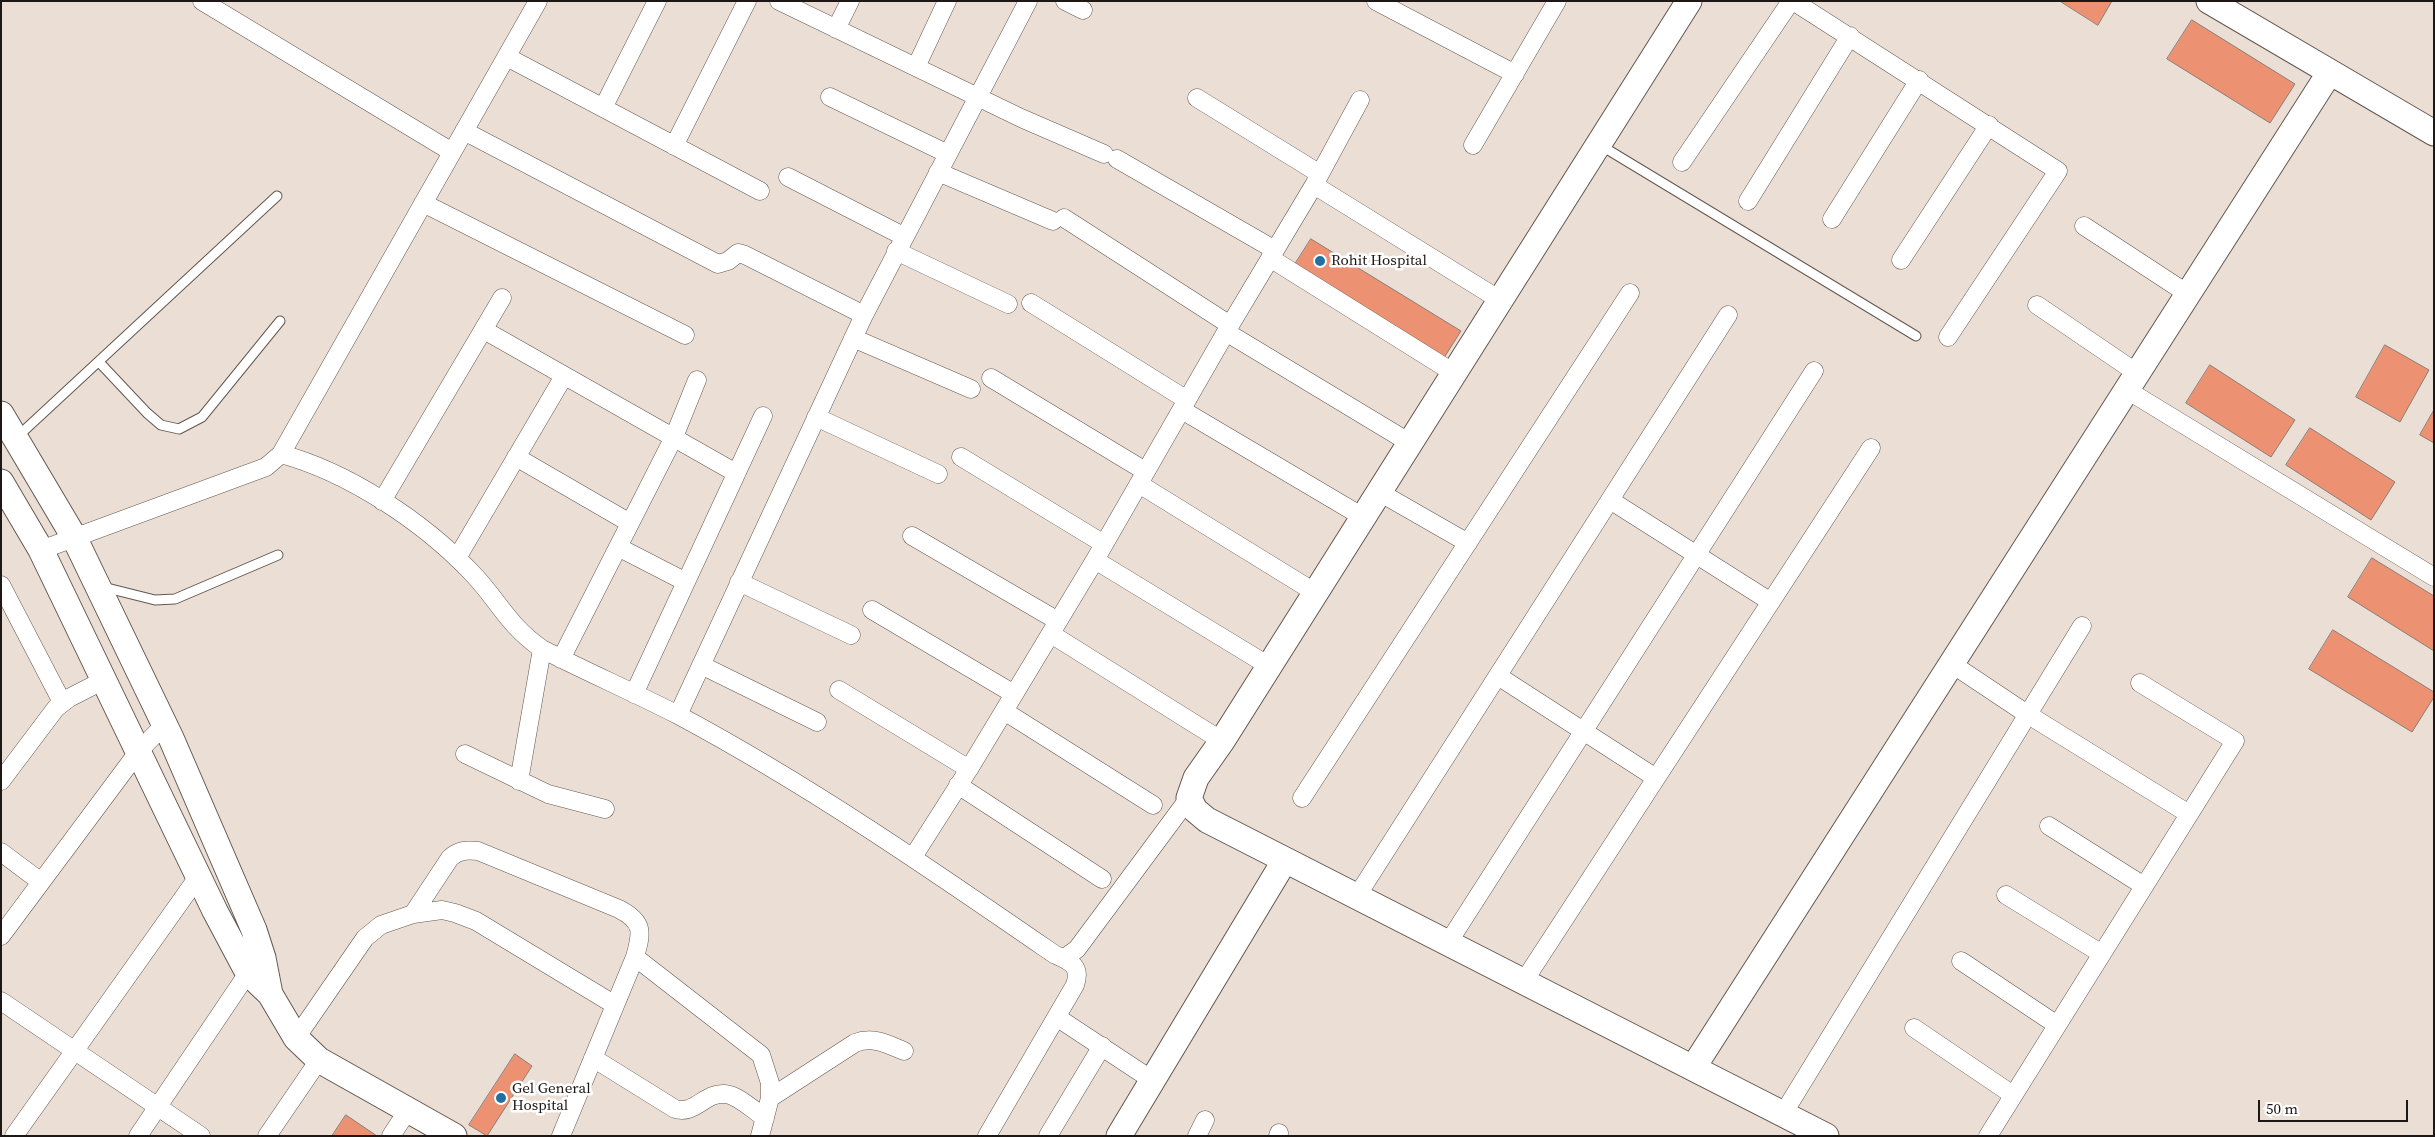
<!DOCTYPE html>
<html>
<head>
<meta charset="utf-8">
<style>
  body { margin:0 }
  #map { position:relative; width:2435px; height:1137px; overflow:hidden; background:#ebdfd5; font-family:"Source Serif 4",serif }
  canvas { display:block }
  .frame { position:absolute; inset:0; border:2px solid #1d1815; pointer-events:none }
  .scale { position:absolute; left:2258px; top:1100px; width:150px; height:22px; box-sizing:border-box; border:2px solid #1d1815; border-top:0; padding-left:6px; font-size:15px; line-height:18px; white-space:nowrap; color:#1d1815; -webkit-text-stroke:4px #fff; paint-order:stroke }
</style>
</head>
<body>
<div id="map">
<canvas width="2435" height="1137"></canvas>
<div class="frame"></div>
<div class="scale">50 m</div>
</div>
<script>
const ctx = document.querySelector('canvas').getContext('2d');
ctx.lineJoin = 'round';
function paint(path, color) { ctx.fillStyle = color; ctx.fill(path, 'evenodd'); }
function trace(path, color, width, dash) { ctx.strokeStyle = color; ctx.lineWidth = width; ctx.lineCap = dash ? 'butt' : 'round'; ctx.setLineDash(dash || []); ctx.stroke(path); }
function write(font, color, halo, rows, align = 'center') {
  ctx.font = font + ' "Source Serif 4",serif'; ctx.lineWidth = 5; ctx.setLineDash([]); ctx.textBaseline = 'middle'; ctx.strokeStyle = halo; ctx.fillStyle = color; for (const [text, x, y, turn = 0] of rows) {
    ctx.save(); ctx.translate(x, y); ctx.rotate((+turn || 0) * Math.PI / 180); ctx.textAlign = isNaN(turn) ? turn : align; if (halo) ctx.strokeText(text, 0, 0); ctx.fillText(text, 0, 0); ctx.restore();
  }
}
const building = new Path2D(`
  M2060,1H2112L2098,25Z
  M2192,20L2295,84L2270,123L2167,59Z
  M1311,239L1461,331L1442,361L1292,269Z
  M2385,345L2429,370L2400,422L2356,397Z
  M2210,365L2295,420L2271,457L2186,403Z
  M2434,410V443L2420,435Z
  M2310,428L2395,482L2371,520L2286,465Z
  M2372,558L2434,596V651L2348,597Z
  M2333,630L2434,692V697L2412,732L2309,669Z
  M515,1054L532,1066L487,1136L469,1125Z
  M346,1115L377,1136H332Z`);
const lane = new Path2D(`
  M1600,145L1916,336
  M99,362L147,413L161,425L179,429L202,417L280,321
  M16,438L277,196
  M103,587L155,600L175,599L278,555`);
const street = new Path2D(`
  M202,1L452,152
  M779,1L1021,118L1104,154
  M1065,1L1083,10
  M1376,1L1515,74
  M1793,1L2058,171L1948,337
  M836,29L850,1
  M507,57L760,191
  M916,67L947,1
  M830,97L948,154
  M1197,98L1320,174
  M603,108L657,1
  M464,131L718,264L728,261L738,253L745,255L864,315
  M1473,145L1557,1
  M674,146L747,1
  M1117,159L1275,250
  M1682,162L1791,1
  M938,172L1053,221
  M788,177L903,236
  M1314,185L1500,300
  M1748,201L1850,36
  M423,203L685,335
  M1064,218L1230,325
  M1832,219L1919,80
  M2084,226L2188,294
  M896,251L1008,304
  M1270,258L1454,373
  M1901,260L1989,125
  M1031,303L1187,400
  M2037,305L2137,373
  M484,330L736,473
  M1226,332L1410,443
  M853,338L971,389
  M991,378L1145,471
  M2127,390L2434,577
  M1182,410L1363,517
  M816,417L938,474
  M281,454C348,472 422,521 470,571C498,599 507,625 542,649C587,672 633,692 678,715C809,785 932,870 1054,954C1069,961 1082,965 1075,985L987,1136
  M516,457L630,523
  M961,457L1104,544
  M1139,484L1316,593
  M1379,492L1468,543
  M1610,500L1771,602
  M382,501L502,298
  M912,536L1058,621
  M618,547L686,582
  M41,550L266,467L281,454L538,1
  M457,558L564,376
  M1095,560L1269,666
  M739,582L851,635
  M1,585L62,702
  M872,610L1014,694
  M1051,634L1222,741
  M561,659L674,437L697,380
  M1952,664L2027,714L2189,814
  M701,665L817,722
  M1498,676L1656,778
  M839,690L969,769
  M634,694L763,416
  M1004,711L1153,805
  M678,715L864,315L1028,1
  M465,754L548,794L605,809
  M1,781L56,708L69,698L104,680
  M519,781L542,649
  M958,785L1102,879
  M1302,798L1630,293
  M2049,826L2144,886
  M1,852L41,882
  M913,857L969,769L1095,560L1226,332L1314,185L1360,100
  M2006,895L2102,954
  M1357,896L1728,315
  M413,914L450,858C459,850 466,850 478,851L619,909C644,922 642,932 635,957L561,1136
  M1,936L138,752L164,725
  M1448,943L1814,371
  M635,957L761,1055L770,1083V1098L760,1136
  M1066,957L1077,949L1189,798
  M1961,961L2057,1025
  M1524,981L1871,448
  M1,1001L201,1136
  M1058,1018L1152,1080
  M1914,1028L2013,1095
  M296,1038L365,938L381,925L413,914L442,910L455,913L476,921L615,1005
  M593,1058L675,1109C695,1115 705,1092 725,1094C738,1095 753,1110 765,1118
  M770,1098L855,1043C873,1036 887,1044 904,1051
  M1783,1114L2082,626
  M14,1136L198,877
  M138,1136L248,973L255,966
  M267,1136L319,1060
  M391,1136L408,1110
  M1048,1136L1102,1046
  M1197,1136L1205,1120
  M1278,1136L1279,1133
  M1988,1136L2235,741L2140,683`);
const secondary = new Path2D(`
  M1689,1L1222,741L1196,778L1189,798L1195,810L1207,820L1826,1136
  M2209,1L2434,133
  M1,414L74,537L171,738L254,930L263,958L270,994
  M1,482L41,550L215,911L248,973L270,994L296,1038L319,1060L454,1136
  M1693,1068L2330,72
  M1119,1136L1285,860`);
const markers = [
  [1320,261,6,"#2270a2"],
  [501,1098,6,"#2270a2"]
];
const poiNames = [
  ["Rohit Hospital",1331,261],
  ["Gel General",512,1089],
  ["Hospital",512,1106]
];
paint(building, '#ec9171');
trace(building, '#8b7d78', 1);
trace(lane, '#635850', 11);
trace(street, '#635850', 19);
trace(secondary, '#635850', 27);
trace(lane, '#fff', 9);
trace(street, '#fff', 18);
trace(secondary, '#fff', 25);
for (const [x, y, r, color] of markers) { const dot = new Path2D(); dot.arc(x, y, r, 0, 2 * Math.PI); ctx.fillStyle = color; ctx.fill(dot); trace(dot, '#fff', 2); }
write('15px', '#1d1815', '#fff', poiNames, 'left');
</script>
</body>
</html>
